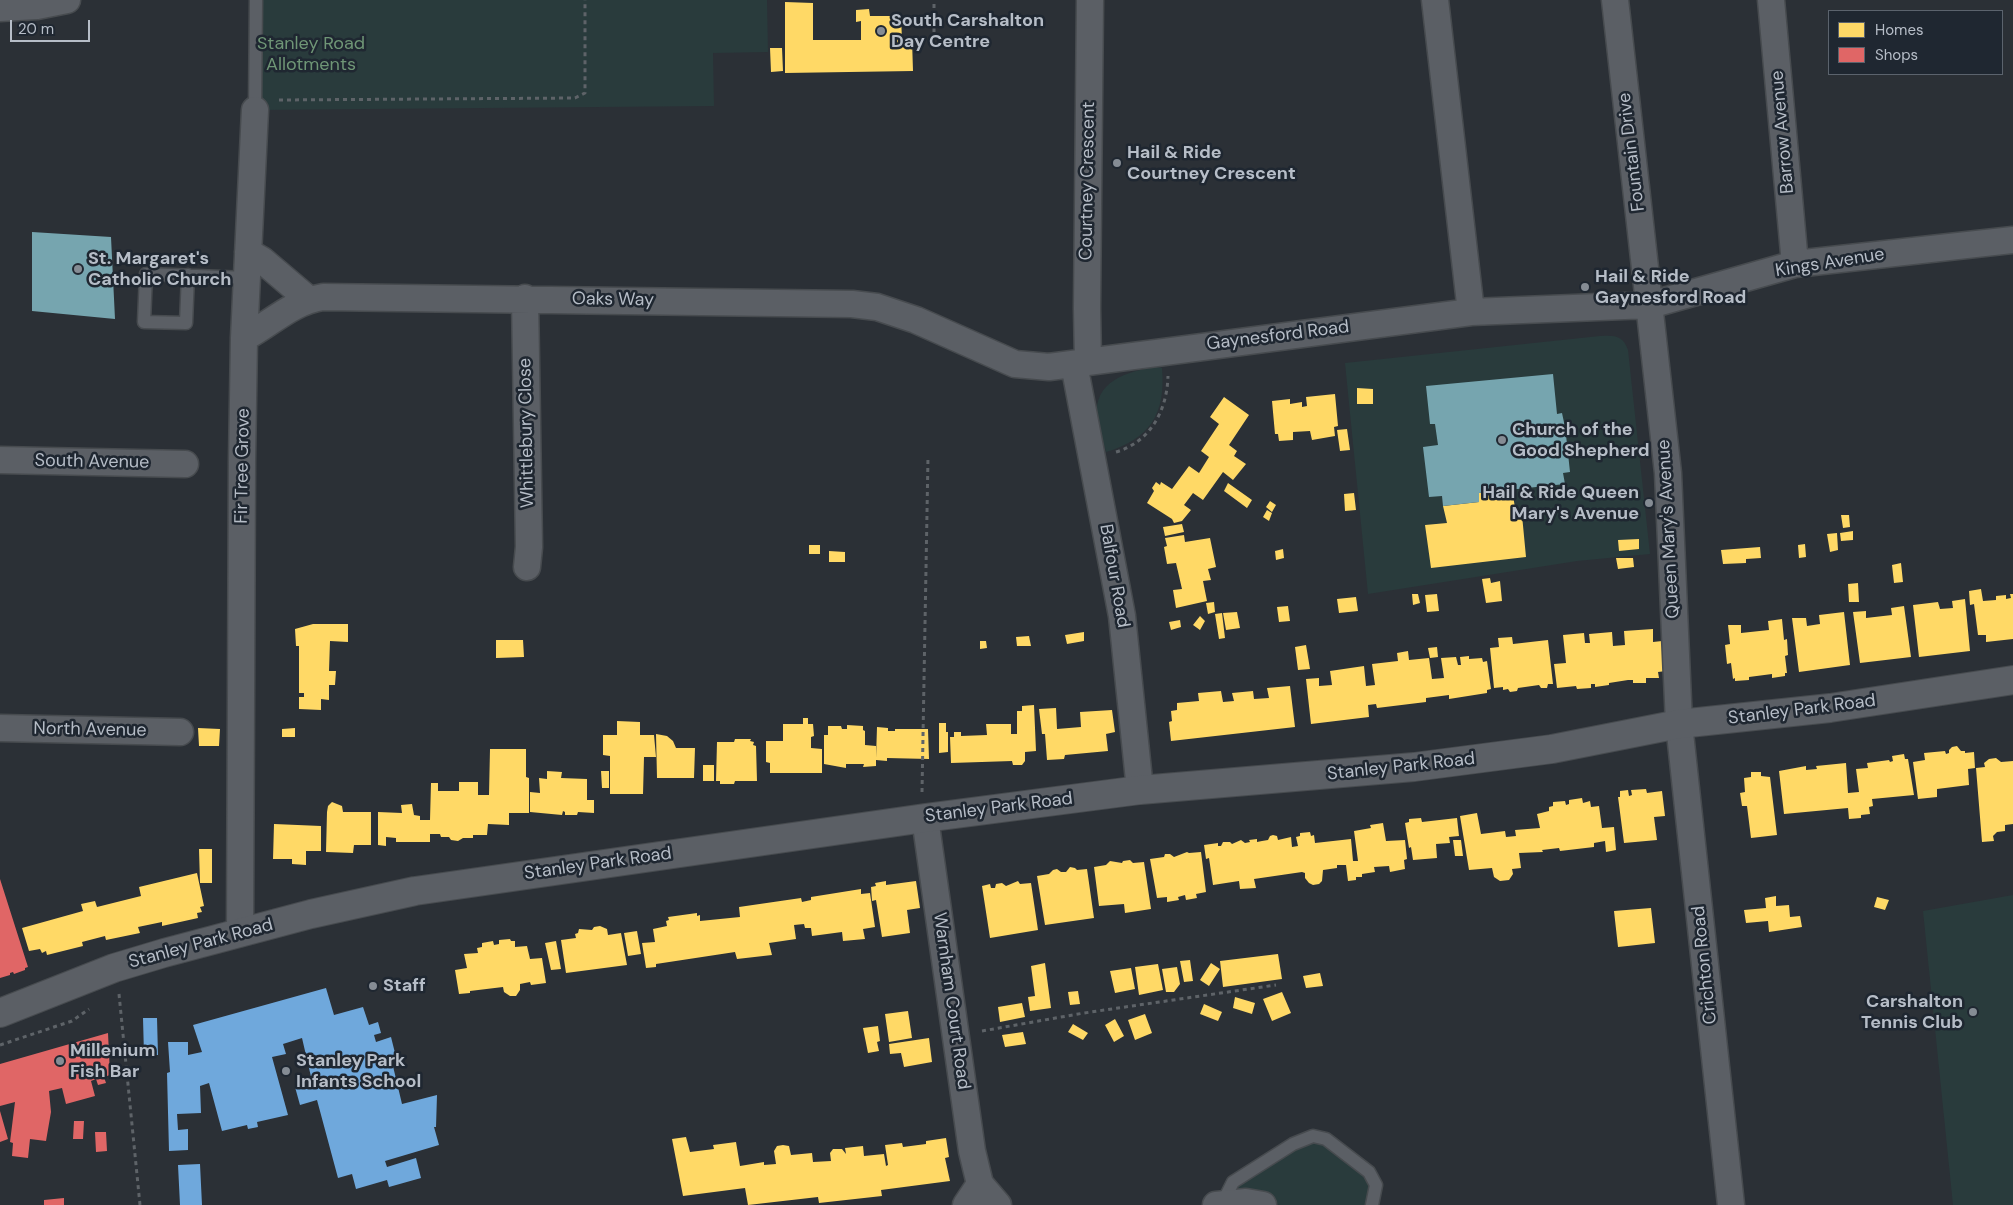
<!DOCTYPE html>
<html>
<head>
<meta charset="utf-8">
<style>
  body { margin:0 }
  #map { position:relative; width:2013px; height:1205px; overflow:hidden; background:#2b3036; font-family:"DM Sans",sans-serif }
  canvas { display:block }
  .legend { position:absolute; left:1828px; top:10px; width:175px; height:65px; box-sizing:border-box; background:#1f2731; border:1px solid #5b636d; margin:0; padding:6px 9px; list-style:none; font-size:15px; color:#b6bdc7 }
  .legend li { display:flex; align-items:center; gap:10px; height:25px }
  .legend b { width:25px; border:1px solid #5b636d }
  .scale { position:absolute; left:10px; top:20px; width:80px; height:22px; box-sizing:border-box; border:2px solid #b6bdc7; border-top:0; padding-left:6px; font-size:15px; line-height:18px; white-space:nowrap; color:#b6bdc7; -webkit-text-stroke:4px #1f2731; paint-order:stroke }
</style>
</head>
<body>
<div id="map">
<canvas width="2013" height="1205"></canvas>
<ul class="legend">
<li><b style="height:14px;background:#ffd966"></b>Homes</li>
<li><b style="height:14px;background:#e06666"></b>Shops</li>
</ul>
<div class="scale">20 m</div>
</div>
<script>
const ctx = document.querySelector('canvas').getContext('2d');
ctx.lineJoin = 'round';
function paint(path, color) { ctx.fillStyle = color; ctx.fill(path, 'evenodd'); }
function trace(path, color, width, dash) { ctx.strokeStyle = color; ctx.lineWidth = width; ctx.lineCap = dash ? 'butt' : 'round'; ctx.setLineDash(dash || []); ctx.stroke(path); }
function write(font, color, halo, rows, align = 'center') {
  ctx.font = font + ' "DM Sans",sans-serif'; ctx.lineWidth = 5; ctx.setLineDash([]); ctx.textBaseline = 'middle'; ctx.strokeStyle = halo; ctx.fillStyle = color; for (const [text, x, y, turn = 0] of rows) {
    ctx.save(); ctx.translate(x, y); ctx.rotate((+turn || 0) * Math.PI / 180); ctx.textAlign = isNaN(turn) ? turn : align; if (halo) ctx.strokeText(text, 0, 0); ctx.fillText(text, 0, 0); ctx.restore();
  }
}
const green = new Path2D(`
  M256,0H767L768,52L713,53L714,106L255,110Z
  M1600,336C1614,335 1623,335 1628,350L1650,554L1577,561L1368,594L1345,363Z
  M1157,367L1162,368C1166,414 1150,439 1106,452C1103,441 1098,429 1097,418C1093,381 1127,371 1157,367Z
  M2013,895V1205H1953L1923,911Z
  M1314,1140C1328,1145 1367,1171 1371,1186C1373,1191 1369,1200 1368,1205H1280L1246,1199H1227L1237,1185L1292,1149Z`);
const homes = new Path2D(`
  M785,2L813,3V40H861V21L856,22V10L869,9L870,16H901L902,40H912L913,71L785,73Z
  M770,48H782L783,71L771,72Z
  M1357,388L1373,389V404H1357Z
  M1335,394L1338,426L1334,427L1335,436L1312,440L1310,431L1293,432V440L1279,441L1278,434H1275L1272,401L1290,399V404L1302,402V407L1307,406L1306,397Z
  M1224,397L1249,415L1229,445L1237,451L1234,456L1246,464L1233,480L1223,472L1203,500L1193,493L1184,505L1191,510L1182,521L1174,523L1172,519L1147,503L1154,491L1152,488L1156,482L1160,485L1161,482L1172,489L1189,466L1199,473L1209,457L1201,451L1219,424L1210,417Z
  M1347,429L1350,450L1340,451L1337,430Z
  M1228,483L1252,500L1247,508L1224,491Z
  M1512,489L1516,514L1522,515L1526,557L1431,568L1425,525L1447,523L1443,506L1479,502V493Z
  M1354,493L1356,510L1345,511L1344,494Z
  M1270,501L1276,505L1272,512L1266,507Z
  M1267,510L1272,513L1269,521L1263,517Z
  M1841,515H1849L1850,527L1843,528Z
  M1182,524L1184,532L1165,536L1163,527Z
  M1853,531V540L1841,541L1840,533Z
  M1837,533L1838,550L1830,552L1827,534Z
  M1184,535L1185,542L1210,538L1216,567L1208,569L1211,580L1203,581L1207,601L1176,608L1173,590L1182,589L1176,563L1167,564L1164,547L1167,546L1165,538Z
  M1639,539V549L1619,551L1618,540Z
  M1805,544L1806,557L1799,558L1798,545Z
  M809,545H820V554H809Z
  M1760,547L1761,558L1746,559V563L1723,564L1721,550Z
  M1283,549L1284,558L1276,560L1275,551Z
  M829,551L845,552V562H829Z
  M1616,558H1633L1634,567L1618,569Z
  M1901,563L1903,582L1894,583L1892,565Z
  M1490,578L1491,583L1500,581L1502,601L1486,603L1482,579Z
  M1858,583L1859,602H1849L1848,584Z
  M1981,589L1983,601L1996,600V596L2006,595V599L2011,598L2010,594H2013V639L1986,642V635H1978L1974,604L1970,605L1969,591Z
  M1412,594H1418L1420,603L1413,605Z
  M1437,594L1439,611L1427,612L1425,595Z
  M1356,597L1358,611L1339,613L1337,599Z
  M1965,599L1970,651L1919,657L1913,605L1938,602L1940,609L1953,608L1952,601Z
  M1214,602L1215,612L1208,614L1206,603Z
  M1288,606L1290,621L1279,622L1277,607Z
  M1904,606L1911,657L1860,663L1853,612L1866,611V618L1892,615L1891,608Z
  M1237,612L1240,628L1226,630L1223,613Z
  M1844,612L1850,665L1799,672L1792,618H1806L1807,626L1820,624L1819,615Z
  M1222,613L1225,638L1219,639L1215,614Z
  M1200,616L1205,621L1200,630L1193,625Z
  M1782,619L1784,640L1787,639L1788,655L1785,656L1787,673H1785V676L1772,678V674L1749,677V680L1735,681V678L1733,679L1731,663L1727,664L1725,645L1730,644L1728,625H1741V633L1769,630L1768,621Z
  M1180,620L1181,627L1171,630L1169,622Z
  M313,624H348V642L330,641L329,671H336L335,685H329V700L321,699V710L299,709V697H304V693H299V646H296L295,629Z
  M1653,629V642L1662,641L1666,671L1658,672L1659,678H1646V683H1633V680H1628L1609,683V685L1595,687V684H1591V688L1577,689L1576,686L1557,688L1554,664L1566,663L1563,635L1584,633L1585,643H1590L1589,634L1612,632L1613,646L1625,645L1624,631Z
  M1084,632V641L1067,644L1065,635Z
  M1029,636L1031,646H1017L1016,637Z
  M1512,637L1513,644L1548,640L1553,684H1548L1547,688H1541L1539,685L1518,688L1517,691L1510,692L1508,689L1503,690V687L1494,688L1490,648L1499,647L1498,638Z
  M496,640H523L524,657L496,658Z
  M980,641H986L987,648L980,649Z
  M1306,645L1310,669L1298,670L1295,647Z
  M1437,647L1438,657L1430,658L1428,648Z
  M1408,651L1409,660L1429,658L1432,679L1444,678L1441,658L1456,657L1458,665H1461L1460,657L1469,656V659L1482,658L1483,662L1487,661L1491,689L1487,690V693L1449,699V695L1426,698V702L1377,708L1376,704L1368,705L1369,717L1311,724L1306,679L1319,678V686L1332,685L1330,671L1364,666L1366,686L1375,685L1372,664L1398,661L1397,653Z
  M1290,686L1295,727L1171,741L1169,722L1172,721L1171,711L1177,710V703L1199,701L1198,693L1221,691L1223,702L1234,701L1232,693L1253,691L1254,699L1269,698L1267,688Z
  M1034,705L1036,751L1025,752V761L1022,765H1013L1012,761L951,763L950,737H954V732H961V736L987,735L986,724H1011V734H1017V711H1022V706Z
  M1056,708L1057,729L1081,727L1080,712L1112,710L1115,732L1106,734L1108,751L1065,755L1064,759L1047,760L1045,734H1042L1039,709Z
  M803,718H808V724H813L814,736L811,737V748L822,749V773H770V763L766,762V741H783V724H803Z
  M617,721L640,722V735H654L656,757H644L643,794H610V756L603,755V735H617Z
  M939,723H946V732H948V752L939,753Z
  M847,725L863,726V730L865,731V745L876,746V758L877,727L888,728V731H895V729H928L929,759L887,758V761L876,760V766L863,767L864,764H846V768L824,764V735H828V726H841L842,729H847Z
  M198,728L220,729L219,746H199Z
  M295,728V737H282V729Z
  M656,734L667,736L673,741L676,748H695L694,778H657Z
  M735,739H751L750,741L754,742L753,745L756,746L757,781H735L734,784H720V781H716L717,742H734Z
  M1957,746L1961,751H1965V753L1974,752L1975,768L1968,769L1969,785L1937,789V797L1918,799L1913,762L1925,760L1924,753L1945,751L1946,754L1949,753V750L1952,747Z
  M490,749H526V777L529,778V813H509V825L488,824L487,835H473V838H463L458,841L451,840L449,837H441L440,834H430V842H396V838L386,837V846L378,845V812L402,813L401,805L412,804L414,815L420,816V820H430L431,783H438V791H459V782H478V795H489Z
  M1904,754L1905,759H1908L1914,795L1872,799L1873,806L1869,807L1870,814L1861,815V818L1849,819L1848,808L1784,814L1779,771L1806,766V770L1817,769L1816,766L1846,763L1848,793L1859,792L1856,769L1868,768L1867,763L1889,760L1890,762L1893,761L1892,756Z
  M1996,758L2001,762L2013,761V824L2005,825V831L1997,832L1993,836L1994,841L1982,842L1976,768L1985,767L1984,763L1989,759Z
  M703,765H714V781H703Z
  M547,771L562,772L561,778L587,779V800H594V813L578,812L577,815H565V812L563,811L562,815L530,812V792L540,793L539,778L547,779Z
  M601,771H609V788H602Z
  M1751,772H1761V776L1770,777L1777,835L1751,838L1747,806H1742L1740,793L1745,792L1744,778L1751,777Z
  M1646,789L1647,793L1662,791L1665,816L1654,817L1657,840L1624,843L1618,797H1620V791L1628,790L1629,796L1632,795L1631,790Z
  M1582,798L1583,803L1590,801L1591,807L1599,806L1602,828L1614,827L1616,850L1606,852L1605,841L1594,843V847L1560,851L1559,848L1542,850L1543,852L1519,853L1521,868L1512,869L1513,874L1509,880L1500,881L1494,877L1492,868L1469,870L1460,816L1477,813L1481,834L1505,831L1506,837L1516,836L1515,830L1540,828L1537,814L1549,811V807L1553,806V802L1565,801L1566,805L1569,804V800Z
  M332,802L342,806L343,812H371V845H354L353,853L326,852L327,812L328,806Z
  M1421,818L1422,822L1457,818L1459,836L1449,837L1450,843L1436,844L1437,858L1413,860L1411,847L1409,848L1405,823L1409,822V819Z
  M1383,823L1386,841L1405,840L1407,859L1404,860L1405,869L1390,872L1389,866L1374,867L1375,872L1362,874V877H1356V880L1348,881L1346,865H1337V868L1323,870L1322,881L1319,884L1313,885L1309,883L1305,878V873L1302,872L1254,879L1256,888L1240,889L1239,881L1213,885L1209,858L1206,859L1204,845L1218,843V846H1221L1223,842H1230L1232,844L1241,840L1245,843L1250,842L1249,840L1257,839V842L1262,841L1268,840L1270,836L1273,835L1277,836L1278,840L1291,837L1292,847L1298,846L1296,837L1300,836V833L1310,832L1311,836L1314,835L1315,843L1351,839L1353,861H1358L1354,831L1371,828L1370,825Z
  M274,824L321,826V851H306V865L292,864V859H273Z
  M1453,840H1461L1463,856H1455Z
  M199,849H212V883H200Z
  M1187,852L1189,853L1201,852L1206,892L1196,894L1197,898L1186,900L1185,895L1178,897L1179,900L1167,902V897L1157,898L1150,859L1164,857L1165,854H1170L1174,857Z
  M1130,860L1133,863L1144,862L1151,909L1125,913L1124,904L1099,906L1094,867L1106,865L1110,861L1122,863L1123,861Z
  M1070,867L1075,868L1077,870L1087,869L1094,918L1045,925L1037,876L1049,874L1053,870L1057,869L1061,872H1066Z
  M197,873L204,906L200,907L202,912L197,913L198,918L162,926V922L138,927L140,933L106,940L105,936L82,942L83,946L47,955L46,951L42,953L40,949L29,951L22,928L83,911L81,904L95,901L97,907L141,896L139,887Z
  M886,881V885L916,881L920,908L907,910L910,933L882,937L876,900L872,901L871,887L876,886L875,883Z
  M1018,881L1020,884L1031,883L1038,930L990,938L982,886L990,884L991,888H995L996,884L1002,883L1006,886Z
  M861,889V894L870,893L875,927L863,929L865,939L843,941L842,932L812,936L811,928H805L804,924L794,925L796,939L769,943L772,955L737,959L735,952L656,964V967L646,968L642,943L655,942L653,929L667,926L666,921L669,920L668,917L697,913V916L700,915V921L740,917L739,907L801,898L802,902L811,900V897Z
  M1776,896V906L1789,905L1790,917L1800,916L1802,927L1769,932L1768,921L1746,923L1744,910L1766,908L1765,898Z
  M1877,897L1889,900L1885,910L1874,907Z
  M1651,908L1655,943L1618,947L1614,911Z
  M600,926L607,929L608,935L621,933L627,965L566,973L561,940L576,938L575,934L578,933L579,929L592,930L594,927Z
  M637,931L641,954L628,956L624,933Z
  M510,939L511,941H515V947L527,946L530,959L542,958L546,983L531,985L530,982L520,984V990L516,996H510L504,992L503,987L470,991V993L459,994L455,970L467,968L464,954L478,953L477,948L482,947V943L493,941L494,945L499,944V940Z
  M556,941L561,969L551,970L545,943Z
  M1278,954L1282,979L1223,987L1220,961Z
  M1190,960L1193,981L1184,982L1180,961Z
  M1045,963L1051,1008L1030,1011L1028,997L1035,996L1031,966Z
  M1211,963L1220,969L1209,986L1200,980Z
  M1158,964L1163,990L1139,995L1135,967Z
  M1177,967L1180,984L1174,992H1166L1162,969Z
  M1131,968L1135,989L1115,993L1110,971Z
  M1320,973L1323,986L1306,988L1303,976Z
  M1078,991L1080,1004L1070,1005L1068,992Z
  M1282,992L1291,1013L1272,1021L1263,999Z
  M1235,997L1255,1003L1252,1014L1233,1008Z
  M1022,1003L1025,1017L1000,1022L998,1007Z
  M1204,1004L1222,1012L1218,1021L1200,1014Z
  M908,1011L912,1038L889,1042L885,1014Z
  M1145,1014L1152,1033L1135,1040L1128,1020Z
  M1115,1019L1124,1036L1114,1042L1105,1025Z
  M1073,1024L1088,1033L1083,1040L1068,1032Z
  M878,1026L880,1041L877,1042L879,1051L868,1053L863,1028Z
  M1023,1032L1026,1044L1005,1047L1002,1035Z
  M929,1038L932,1062L904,1067L901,1053L890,1054L889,1044Z
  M686,1137L690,1152L714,1149L713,1145L736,1142L740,1166L764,1162V1165L776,1164L774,1151L777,1146L783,1145L789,1146L791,1155L812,1153L813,1162L831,1161L830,1153L833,1149H842L846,1154L845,1148L863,1146L864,1156L884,1154L886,1166L888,1165L885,1145L902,1143L903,1147L926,1144V1141L946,1138L949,1157L945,1158L950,1181L881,1190L882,1196L819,1203L818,1197L748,1205L745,1188L683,1196L672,1139Z`);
const shops = new Path2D(`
  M0,879L28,967L25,968V970L14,974L13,972L10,973V975L0,978Z
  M108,1033L110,1075L104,1077L106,1083L98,1085L96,1079L91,1081L95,1096L66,1104L62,1088L49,1091L51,1112L46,1141L30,1139L28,1158L12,1156L13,1143L10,1142L15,1102L0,1106V1064Z
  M0,1111L8,1139L0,1142Z
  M74,1121H84L83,1139H73Z
  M95,1132H106L107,1151L96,1152Z
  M64,1198V1205H44V1200Z`);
const schools = new Path2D(`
  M326,988L334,1015L363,1007L369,1025L378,1022L381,1033L374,1035L376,1042L391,1037L397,1061L392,1062L402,1104L437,1095L436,1127H434L439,1145L385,1161L387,1167L416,1158L421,1178L389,1187L387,1180L356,1189L352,1174L338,1178L317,1100L300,1105L295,1087L312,1081L302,1038L283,1044L286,1054L272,1057L288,1115L257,1122L258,1127L248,1129L247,1125L222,1131L209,1083L200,1086L201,1113L177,1114L178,1130L188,1129V1150L169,1151L167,1073L170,1072L168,1042H188V1055L202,1052L193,1025Z
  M143,1018H157L158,1055H144Z
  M200,1164L202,1205H180L178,1165Z`);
const public = new Path2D(`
  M32,232L111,237L115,319L32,311Z
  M1553,374L1557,414L1562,413L1565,427L1559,428L1560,436L1566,435L1570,472L1563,473L1565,484L1479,493V502L1443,506L1442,496L1429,497L1423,447L1438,445L1435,424H1430L1426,386Z`);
const path = new Path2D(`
  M934,32V0
  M279,100L575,98L585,93V0
  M1116,452C1150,442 1167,411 1168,376
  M922,792L928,457
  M119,994L140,1205
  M982,1031L1084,1013L1276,985
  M0,1045L72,1021L89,1009`);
const service = new Path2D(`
  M255,110L256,0
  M188,275L186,323L144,322L146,274L247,278
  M1222,1204L1233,1182L1293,1144L1313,1136L1326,1139L1369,1172L1376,1185L1372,1205`);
const minor = new Path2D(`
  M1435,0L1471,312
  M1615,0L1668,473L1679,724L1731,1205
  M1771,0L1795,264
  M0,8L37,6L67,0
  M248,252L262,260L308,299
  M525,298L529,547L527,567
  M244,338C271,324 291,302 323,297L852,304L877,307L916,320L1015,364L1049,367L1471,312L1650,305L1795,264L2013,240
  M1088,362L1087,308L1090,0
  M1074,364L1122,616L1140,790
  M0,460L185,464
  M0,728L180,732
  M925,818L972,1151L980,1184L966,1205
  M240,933L242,461L244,338L255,110
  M980,1184L998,1205
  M1216,1205L1246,1202L1263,1205`);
const tertiary = new Path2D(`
  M0,1013L114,968L164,953L311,914L415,891L925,818L1140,790L1414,767L1552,749L1679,724L1830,708L2013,680`);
const markers = [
  [881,31,5,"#858c94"],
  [1117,163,5,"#858c94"],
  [78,269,5,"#858c94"],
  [1585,287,5,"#858c94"],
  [1502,440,5,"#858c94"],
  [1649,503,5,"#858c94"],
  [373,986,5,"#858c94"],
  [1973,1012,5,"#858c94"],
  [60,1061,5,"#858c94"],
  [286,1071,5,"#858c94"]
];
const poiNames = [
  ["South Carshalton",891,21],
  ["Day Centre",891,42],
  ["Hail & Ride",1127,153],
  ["Courtney Crescent",1127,174],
  ["St. Margaret's",88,259],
  ["Catholic Church",88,280],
  ["Hail & Ride",1595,277],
  ["Gaynesford Road",1595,298],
  ["Church of the",1512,430],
  ["Good Shepherd",1512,451],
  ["Hail & Ride Queen",1639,493,"right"],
  ["Mary's Avenue",1639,514,"right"],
  ["Staff",383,986],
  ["Carshalton",1963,1002,"right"],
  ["Tennis Club",1963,1023,"right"],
  ["Millenium",70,1051],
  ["Fish Bar",70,1072],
  ["Stanley Park",296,1061],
  ["Infants School",296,1082]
];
const parkNames = [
  ["Stanley Road",311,44],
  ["Allotments",311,65]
];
const streetNames = [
  ["Barrow Avenue",1783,132,-95],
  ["Fountain Drive",1632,152,-97],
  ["Courtney Crescent",1088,181,-89],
  ["Kings Avenue",1830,263,-9],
  ["Oaks Way",613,300,1],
  ["Gaynesford Road",1278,336,-7],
  ["Whittlebury Close",527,433,-91],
  ["South Avenue",92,462,1],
  ["Fir Tree Grove",243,466,-89],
  ["Queen Mary's Avenue",1669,529,-93],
  ["Balfour Road",1114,576,80],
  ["Stanley Park Road",1802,710,-7],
  ["North Avenue",90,730,1],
  ["Stanley Park Road",1401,767,-6],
  ["Stanley Park Road",999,808,-7],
  ["Stanley Park Road",598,864,-8],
  ["Stanley Park Road",201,944,-15],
  ["Crichton Road",1705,965,-96],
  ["Warnham Court Road",951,1001,82]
];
paint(green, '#293b3c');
paint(homes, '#ffd966');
paint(shops, '#e06666');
paint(schools, '#6fa8dc');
paint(public, '#76a5af');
trace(service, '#474b4f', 15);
trace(minor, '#474b4f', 29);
trace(tertiary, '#474b4f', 30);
trace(path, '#5e6368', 3, [4, 4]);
trace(service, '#5b5f65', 12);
trace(minor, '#5b5f65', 26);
trace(tertiary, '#5b5f65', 28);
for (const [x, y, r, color] of markers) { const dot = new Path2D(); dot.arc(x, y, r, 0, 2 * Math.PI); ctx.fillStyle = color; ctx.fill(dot); trace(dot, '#1f2731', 2); }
write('bold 18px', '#b6bdc7', '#1f2731', poiNames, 'left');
write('18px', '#6f9676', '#1f2731', parkNames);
write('18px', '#b6bdc7', '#1f2731', streetNames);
</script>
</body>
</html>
